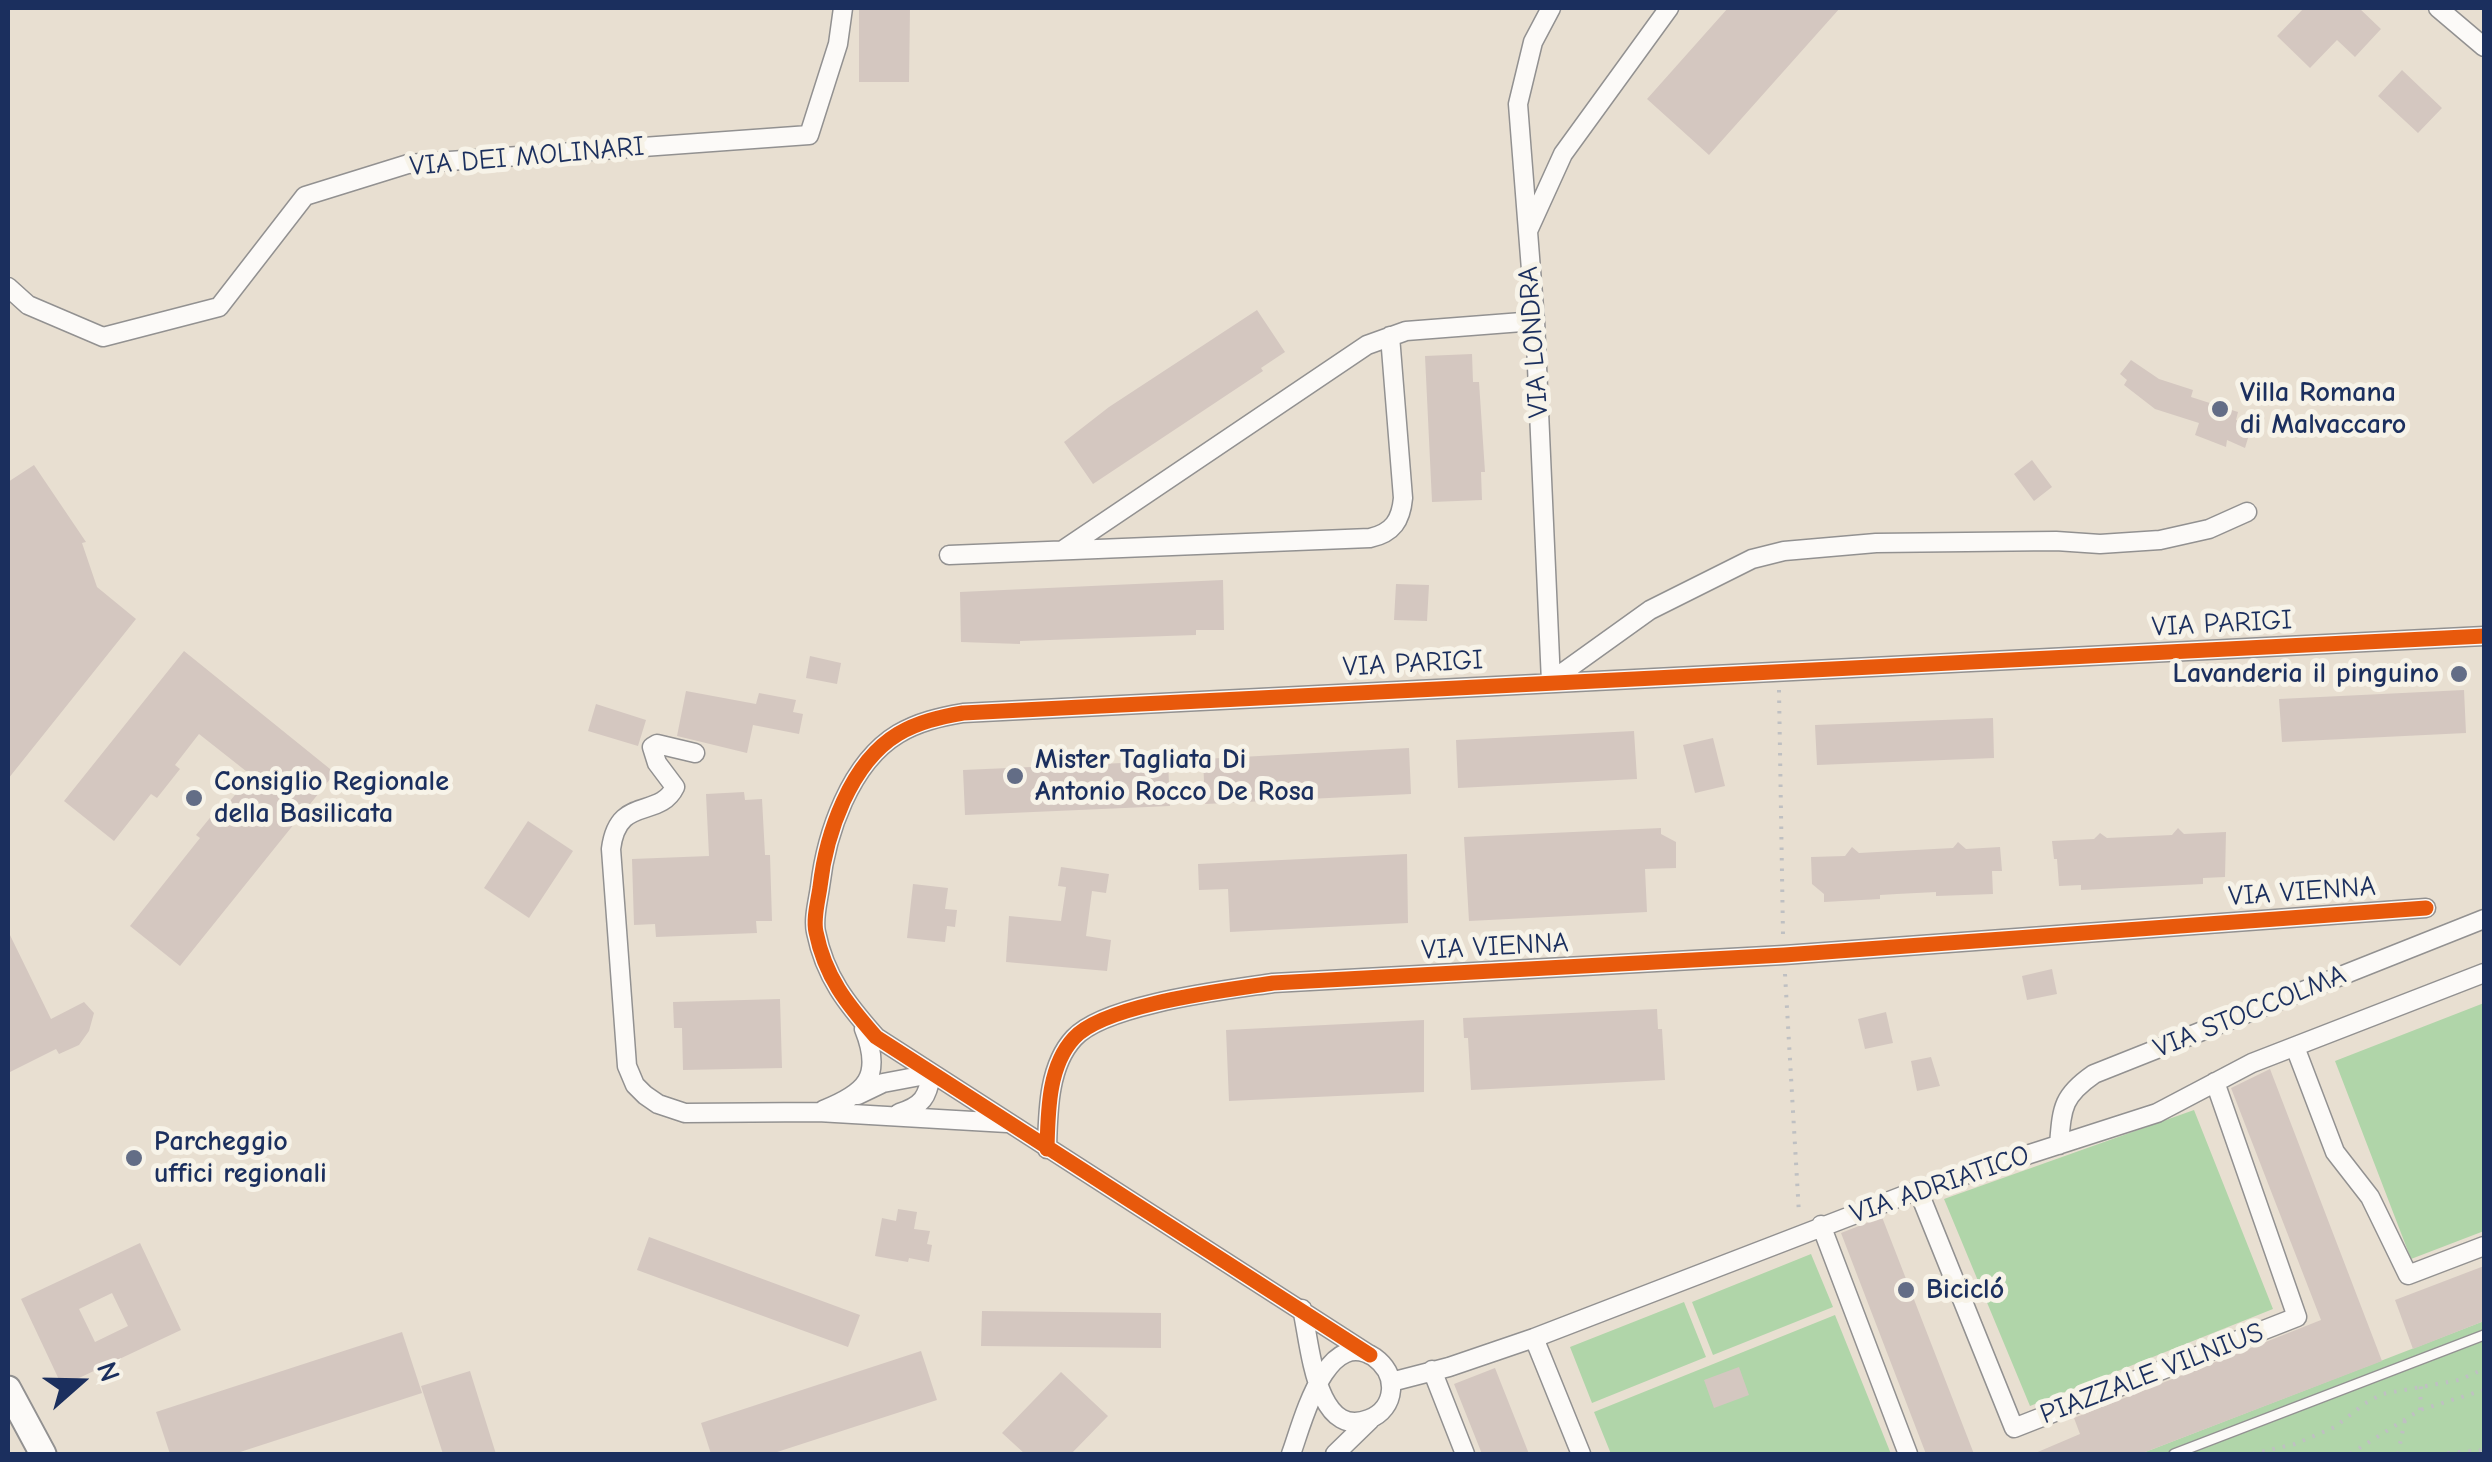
<!DOCTYPE html>
<html>
<head>
<meta charset="utf-8">
<style>
  body { margin:0 }
  #map { position:relative; width:2492px; height:1462px; overflow:hidden; background:#e8dfd1; font-family:"Comic Neue",sans-serif }
  canvas { display:block }
  .frame { position:absolute; inset:0; border:10px solid #1b2f5e; pointer-events:none }
  .north { position:absolute; left:30px; top:1332px; width:100px; height:100px; -webkit-text-stroke:8px #f7f3e8; paint-order:stroke; rotate:70deg; font-size:28px; font-weight:700; line-height:40px; text-align:center; color:#1b2f5e }
  .north::after { content:''; display:block; margin:auto; width:35px; height:45px; background:#1b2f5e; clip-path:polygon(50% 0,100% 100%,50% 72%,0 100%) }
</style>
</head>
<body>
<div id="map">
<canvas width="2492" height="1462"></canvas>
<div class="frame"></div>
<div class="north">N</div>
</div>
<script>
const ctx = document.querySelector('canvas').getContext('2d');
ctx.lineJoin = 'round';
function paint(path, color) { ctx.fillStyle = color; ctx.fill(path, 'evenodd'); }
function trace(path, color, width, dash) { ctx.strokeStyle = color; ctx.lineWidth = width; ctx.lineCap = dash ? 'butt' : 'round'; ctx.setLineDash(dash || []); ctx.stroke(path); }
function write(font, color, halo, rows, align = 'center') {
  ctx.font = font + ' "Comic Neue",sans-serif'; ctx.lineWidth = 10; ctx.setLineDash([]); ctx.textBaseline = 'middle'; ctx.strokeStyle = halo; ctx.fillStyle = color; for (const [text, x, y, turn = 0] of rows) {
    ctx.save(); ctx.translate(x, y); ctx.rotate((+turn || 0) * Math.PI / 180); ctx.textAlign = isNaN(turn) ? turn : align; if (halo) ctx.strokeText(text, 0, 0); ctx.fillText(text, 0, 0); ctx.restore();
  }
}
const green = new Path2D(`
  M2484,1003V1231L2411,1259L2335,1061Z
  M2194,1110L2273,1309L2030,1406L1944,1199Z
  M1811,1254L1833,1307L1713,1355L1692,1302Z
  M1684,1302L1706,1357L1592,1403L1570,1347Z
  M1835,1315L1891,1454H1611L1594,1412Z
  M2484,1321V1454H2140Z`);
const building = new Path2D(`
  M859,8H910L909,82H859Z
  M1728,8H1840L1709,155L1647,99Z
  M2304,8H2359L2381,29L2355,57L2337,40L2310,68L2277,36Z
  M2402,70L2442,108L2418,133L2378,96Z
  M1257,310L1285,352L1261,368L1263,371L1093,484L1064,442L1109,407Z
  M1472,354L1473,382H1479L1485,472H1481L1482,500L1432,502L1425,356Z
  M2131,360L2159,379L2193,390L2191,397L2238,412L2236,420L2252,425L2245,448L2227,440L2226,447L2195,435L2199,423L2155,409L2124,385L2127,380L2120,374Z
  M2032,460L2052,487L2034,501L2014,474Z
  M34,465L86,542L82,543L97,587L136,619L8,779V482Z
  M1223,580L1224,630H1196V635L1020,641V644L961,642L960,592Z
  M1396,584L1429,585L1427,621L1394,620Z
  M184,651L335,773L180,966L130,926L200,838L196,835L222,803L226,806L251,775L199,734L175,765L180,769L157,798L151,794L114,841L64,801Z
  M810,656L841,663L837,684L806,678Z
  M2464,690L2466,733L2282,742L2279,699Z
  M686,691L756,704L759,693L796,700L793,712L803,714L799,734L753,725L747,753L677,736Z
  M596,704L646,720L638,746L588,731Z
  M1993,718L1994,758L1817,765L1815,725Z
  M1634,731L1637,779L1458,788L1456,740Z
  M1713,738L1725,786L1695,793L1683,745Z
  M1409,748L1411,794L1205,804L1203,759Z
  M1168,761L1170,806L965,815L963,770Z
  M744,792L745,800L762,799L765,855H770L772,921H756L757,933L656,937L655,924L634,925L632,859L709,856L706,794Z
  M528,821L573,851L529,918L484,888Z
  M1661,828V834L1676,842V868L1645,869L1647,912L1469,921L1464,837Z
  M2178,828L2184,834L2226,832L2225,877L2203,878V884L2081,890V885L2059,886L2057,859H2054L2052,841L2094,839L2100,833L2107,838L2172,835Z
  M1958,842L1966,849L2000,847L2002,871H1992L1993,894L1936,896V892L1897,894L1880,895V899L1824,902V894L1812,884L1811,857L1845,856L1852,847L1859,853L1953,848Z
  M1407,854L1408,923L1230,932L1228,889L1199,890L1198,864Z
  M1061,867L1109,874L1106,893L1092,891L1086,936L1111,940L1107,971L1006,962L1009,916L1061,921L1066,887L1058,886Z
  M913,884L948,888L945,909L957,910L955,927L947,926L945,942L907,938Z
  M8,931L51,1019L84,1002L94,1013L89,1031L79,1045L59,1054L56,1049L8,1073Z
  M2052,969L2057,994L2027,1000L2022,976Z
  M780,999L782,1068L683,1070L682,1028H674L673,1002Z
  M1657,1009L1658,1029H1662L1665,1080L1471,1090L1468,1038H1464L1463,1018Z
  M1886,1012L1893,1043L1865,1049L1858,1019Z
  M1424,1020V1092L1229,1101L1226,1030Z
  M1931,1057L1940,1086L1917,1091L1911,1061Z
  M2270,1069L2382,1361L2140,1454H2033L2080,1434L2074,1418L2321,1320L2231,1088Z
  M898,1209L917,1212L914,1229L930,1231L927,1244L932,1245L929,1262L909,1258L908,1262L875,1256L882,1218L896,1221Z
  M1882,1217L1974,1454H1926L1841,1233Z
  M649,1237L860,1315L848,1347L637,1270Z
  M140,1243L181,1330L62,1386L21,1299ZM112,1293L128,1326L95,1342L79,1309Z
  M2484,1266V1321L2413,1349L2395,1300Z
  M982,1311L1161,1313V1348L981,1346Z
  M402,1332L422,1393L234,1454H170L156,1412Z
  M921,1351L937,1400L771,1454H711L701,1423Z
  M1739,1367L1749,1395L1714,1408L1704,1380Z
  M1495,1368L1529,1454H1482L1454,1384Z
  M470,1371L496,1454H443L421,1386Z
  M1061,1372L1108,1416L1071,1454H1025L1002,1433Z`);
const path = new Path2D(`
  M1779,690L1783,935
  M1785,974L1799,1214
  M2420,1410L2421,1385
  M2252,1454L2295,1444L2335,1427L2364,1404L2382,1394L2459,1380L2484,1369
  M2350,1454L2420,1410L2484,1390
  M2398,1454L2405,1420
  M2437,1454L2484,1450`);
const lane = new Path2D(`
  M2174,1454L2484,1335`);
const street = new Path2D(`
  M1551,8L1533,42L1518,104L1535,321L1551,682
  M2438,8L2484,47
  M1528,231L1563,154L1669,8
  M8,287L28,305L103,337L219,307L305,196L408,164L809,135L838,44L843,8
  M1063,550L1367,345L1406,331L1535,321
  M949,555L1370,538C1393,533 1401,520 1403,498L1390,336
  M1551,681L1650,610L1752,559L1784,551L1876,543L2056,541L2100,544L2160,540L2209,529L2247,512
  M695,753L657,744L652,747L657,763L675,787C659,820 618,794 611,849L627,1066L635,1085L645,1095L658,1104L685,1113L818,1112L1007,1123
  M2295,1047L2335,1152L2370,1197L2408,1275L2484,1246
  M858,1095L883,1083L931,1074C928,1097 922,1106 899,1113
  M823,1110C866,1093 883,1077 864,1029
  M2059,1145C2062,1108 2062,1096 2094,1074L2484,919
  M1047,1149C1048,1112 1048,1066 1074,1038C1105,1004 1227,990 1273,983L1784,955L2426,908
  M1918,1190L2014,1428L2297,1317L2215,1082
  M1821,1225L1908,1454
  M1534,1338L1581,1454
  M1370,1355L876,1037C847,1004 825,977 816,932C813,919 818,901 820,887C826,834 850,763 898,734C918,722 940,717 963,713L2484,636
  M1432,1370L1465,1454
  M1391,1382L1449,1367L1534,1338L1918,1190L2157,1113L2252,1063L2484,973
  M1291,1454C1302,1425 1325,1326 1374,1357C1385,1365 1392,1376 1391,1390C1390,1403 1382,1414 1369,1419C1315,1441 1310,1341 1302,1309
  M1335,1454L1370,1420`);
const secondary = new Path2D(`
  M8,1389L43,1454`);
const cycleway = new Path2D(`
  M1047,1149C1048,1112 1048,1066 1074,1038C1105,1004 1227,990 1273,983L1784,955L2426,908
  M1370,1355L876,1037C847,1004 825,977 816,932C813,919 818,901 820,887C826,834 850,763 898,734C918,722 940,717 963,713L2484,636`);
const markers = [
  [2220,409,10,"#636d86"],
  [2459,674,10,"#636d86"],
  [1015,776,10,"#636d86"],
  [194,798,10,"#636d86"],
  [134,1158,10,"#636d86"],
  [1906,1290,10,"#636d86"]
];
const streetNames = [
  ["VIA DEI MOLINARI",527,157,-5],
  ["VIA LONDRA",1534,342,-94],
  ["VIA PARIGI",2222,624,-3],
  ["VIA PARIGI",1413,664,-3],
  ["VIA VIENNA",2302,892,-4],
  ["VIA VIENNA",1495,947,-3],
  ["VIA STOCCOLMA",2250,1012,-22],
  ["VIA ADRIATICO",1940,1185,-19],
  ["PIAZZALE VILNIUS",2152,1374,-21]
];
const poiNames = [
  ["Villa Romana",2240,393],
  ["di Malvaccaro",2240,425],
  ["Lavanderia il pinguino",2439,674,"right"],
  ["Mister Tagliata Di",1035,760],
  ["Antonio Rocco De Rosa",1035,792],
  ["Consiglio Regionale",214,782],
  ["della Basilicata",214,814],
  ["Parcheggio",154,1142],
  ["uffici regionali",154,1174],
  ["Bicicló",1926,1290]
];
paint(green, '#b0d5a9');
paint(building, '#d4c7c0');
trace(lane, '#929191', 12);
trace(street, '#929191', 21);
trace(secondary, '#929191', 29);
trace(path, '#bfc0c2', 4, [2.5, 8]);
trace(lane, '#fcfaf8', 9);
trace(street, '#fcfaf8', 18);
trace(secondary, '#fcfaf8', 25);
trace(cycleway, '#e8590c', 15);
for (const [x, y, r, color] of markers) { const dot = new Path2D(); dot.arc(x, y, r, 0, 2 * Math.PI); ctx.fillStyle = color; ctx.fill(dot); trace(dot, '#f7f3e8', 4); }
write('28px', '#1b2f5e', '#f7f3e8', streetNames);
write('bold 28px', '#1b2f5e', '#f7f3e8', poiNames, 'left');
</script>
</body>
</html>
